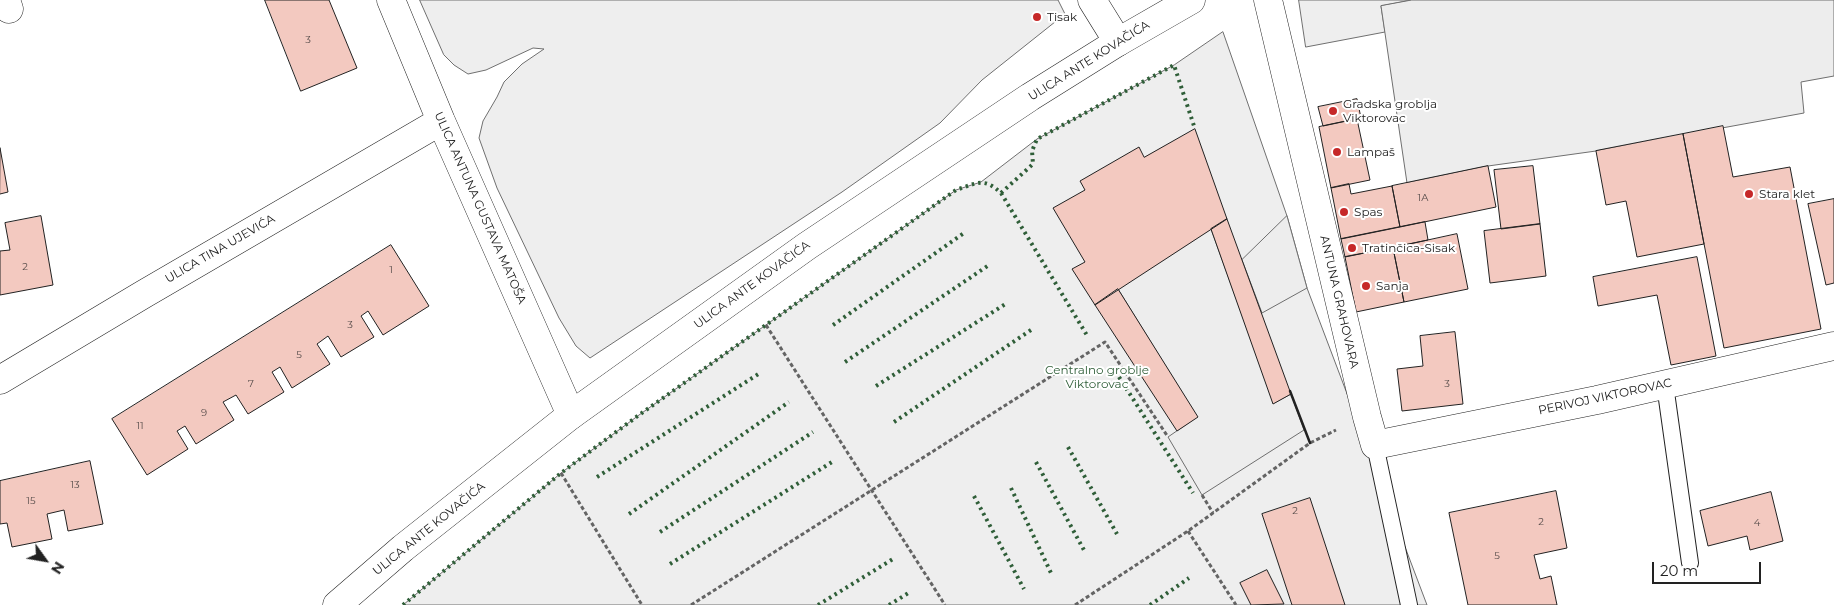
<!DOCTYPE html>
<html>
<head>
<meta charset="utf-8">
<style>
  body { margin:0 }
  #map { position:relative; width:1834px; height:605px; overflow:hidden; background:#fff; font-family:Montserrat,sans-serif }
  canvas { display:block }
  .north { position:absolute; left:20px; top:535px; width:50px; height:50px; -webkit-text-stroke:4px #fff; paint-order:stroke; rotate:122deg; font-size:14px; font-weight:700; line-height:20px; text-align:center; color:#222 }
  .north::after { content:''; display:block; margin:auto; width:18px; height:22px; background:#222; clip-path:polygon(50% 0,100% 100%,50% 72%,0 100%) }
  .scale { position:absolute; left:1652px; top:562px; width:109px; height:22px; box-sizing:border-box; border:2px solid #222; border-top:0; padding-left:6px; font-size:15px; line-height:18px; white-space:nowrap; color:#222; -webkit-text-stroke:4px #fff; paint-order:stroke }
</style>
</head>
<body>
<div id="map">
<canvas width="1834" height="605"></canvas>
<div class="north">N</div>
<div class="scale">20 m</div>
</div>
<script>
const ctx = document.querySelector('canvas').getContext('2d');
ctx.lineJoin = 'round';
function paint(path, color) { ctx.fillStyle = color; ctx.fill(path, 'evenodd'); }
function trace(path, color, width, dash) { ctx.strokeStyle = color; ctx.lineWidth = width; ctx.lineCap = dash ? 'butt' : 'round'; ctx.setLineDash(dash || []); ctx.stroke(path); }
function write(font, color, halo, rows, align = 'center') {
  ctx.font = font + ' Montserrat,sans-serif'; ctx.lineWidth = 4; ctx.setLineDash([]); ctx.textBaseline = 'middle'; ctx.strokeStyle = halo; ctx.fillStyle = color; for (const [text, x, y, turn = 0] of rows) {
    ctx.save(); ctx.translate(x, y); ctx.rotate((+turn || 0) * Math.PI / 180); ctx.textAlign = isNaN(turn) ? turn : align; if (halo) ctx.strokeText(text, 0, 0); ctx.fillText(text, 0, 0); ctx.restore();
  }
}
const green = new Path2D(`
  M420,0H1058L1065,14L982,80L940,123L842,192L590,358L576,346L559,318L497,188L479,138L483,121L497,97L504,82L522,64L544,49L533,48L486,70L468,74L454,65L444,55Z
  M1299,0H1412L1381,6L1385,32L1306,47Z
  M1223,32L1287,216L1307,288L1427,605H403L561,473L639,415L956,190L981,182L1037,139L1174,65Z`);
const parking = new Path2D(`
  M1412,0H1834V76L1801,82L1804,113L1596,151L1488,166L1407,183L1381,6Z
  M1287,216L1307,288L1262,313L1242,260Z
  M1211,229L1274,403L1291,394L1304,430L1202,495L1168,437L1197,417L1118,289Z`);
const building = new Path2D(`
  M265,0H329L357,68L301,91Z
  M1357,99L1361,118L1323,126L1318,107Z
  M1357,119L1370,180L1331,188L1319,127Z
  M1723,126L1733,177L1790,167L1821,329L1724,348L1683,134Z
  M1195,129L1227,219L1095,305L1072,269L1085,262L1053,208L1085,190L1080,181L1139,147L1144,157Z
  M1683,134L1704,244L1637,257L1626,201L1606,205L1596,151Z
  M0,148L8,192L0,194Z
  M1488,166L1496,207L1400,227L1392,186Z
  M1533,166L1540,224L1501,229L1494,170Z
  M1349,184L1351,194L1392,186L1400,227L1341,239L1331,188Z
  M1834,199V283L1826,285L1808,204Z
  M41,216L53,285L0,295V251L10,250L5,223Z
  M1227,219L1291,394L1273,404L1211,229Z
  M1425,222L1428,240L1345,257L1341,239Z
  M1540,224L1546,276L1490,283L1484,231Z
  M1457,234L1468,289L1404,302L1393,248Z
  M391,245L429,306L383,335L368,311L361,316L374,337L341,357L328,336L317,344L330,364L292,388L280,367L272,372L284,392L248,414L236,395L223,402L234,420L196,444L185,426L177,431L188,449L147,475L112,419Z
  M1393,248L1404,302L1356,312L1345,257Z
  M1697,257L1716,356L1671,365L1657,295L1598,306L1593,277Z
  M1118,289L1198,417L1177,431L1095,305Z
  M1455,332L1463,404L1402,411L1397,369L1423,366L1420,336Z
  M90,461L103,524L68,531L64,510L47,514L52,539L12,547L7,523L0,524V481Z
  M1556,491L1567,548L1534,555L1540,579L1551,576L1557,605H1468L1449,513Z
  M1771,492L1783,541L1750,550L1747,536L1708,546L1700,511Z
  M1310,498L1345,605H1292L1262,514Z
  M1267,570L1284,604L1251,605L1240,583Z`);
const path = new Path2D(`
  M766,325L945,605
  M561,473L642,605
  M1202,495L1213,513
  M1188,531L1236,605
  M691,605L1105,342L1168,437
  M1075,605L1188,531L1310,443L1336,430`);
const lane = new Path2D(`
  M1665,385L1690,563
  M1375,445L1409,605`);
const street = new Path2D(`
  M6,0L9,9
  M391,0L441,121L571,415
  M1092,0L1118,42
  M1268,0L1367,417L1375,445L1597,400L1834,346
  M0,380L144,294L441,121`);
const secondary = new Path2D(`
  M337,605L403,548L571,415L807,246L1030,97L1118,42L1191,0`);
const hedge = new Path2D(`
  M1001,193L1033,164L1032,151L1037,139L1174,65L1195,129
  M833,325L964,233
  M845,362L989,265
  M1119,377L1193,493
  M876,386L1007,303
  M894,422L1031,330
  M1068,447L1117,534
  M1036,462L1085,552
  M597,477L760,373
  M1011,488L1051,573
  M974,496L1024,589
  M629,514L789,402
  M660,532L813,432
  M670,564L832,462
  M403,605L561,473L639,415L956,190C977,183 984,177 1001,193L1088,337
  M818,605L893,559
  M889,605L910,592
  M1150,605L1189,578`);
const wall = new Path2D(`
  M1290,391L1310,443`);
const markers = [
  [1037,17,5,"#c62828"],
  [1333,111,5,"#c62828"],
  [1337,152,5,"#c62828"],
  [1749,194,5,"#c62828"],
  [1344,212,5,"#c62828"],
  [1352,248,5,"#c62828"],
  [1366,286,5,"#c62828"]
];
const numberNames = [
  ["3",308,40],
  ["1A",1423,198],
  ["2",25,267],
  ["1",391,270],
  ["3",350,325],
  ["5",299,355],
  ["7",251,384],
  ["3",1447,384],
  ["9",204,413],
  ["11",140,426],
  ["13",75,485],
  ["15",31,501],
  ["2",1295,511],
  ["2",1541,522],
  ["4",1757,523],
  ["5",1497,556]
];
const poiNames = [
  ["Tisak",1047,17],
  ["Gradska groblja",1343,104],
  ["Viktorovac",1343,118],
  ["Lampaš",1347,152],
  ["Stara klet",1759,194],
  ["Spas",1354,212],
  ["Tratinčica-Sisak",1362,248],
  ["Sanja",1376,286]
];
const streetNames = [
  ["ULICA ANTE KOVAČIĆA",1089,61,-32],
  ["ULICA ANTUNA GUSTAVA MATOŠA",480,208,66],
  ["ULICA TINA UJEVIĆA",220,249,-30],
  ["ULICA ANTE KOVAČIĆA",752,285,-36],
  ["ANTUNA GRAHOVARA",1339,302,77],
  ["PERIVOJ VIKTOROVAC",1605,397,-12],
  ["ULICA ANTE KOVAČIĆA",429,529,-39]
];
const parkNames = [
  ["Centralno groblje",1097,370],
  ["Viktorovac",1097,384]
];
paint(green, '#eee');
trace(green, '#6f6f6f', 1);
paint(parking, '#ededed');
trace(parking, '#6f6f6f', 1);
paint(building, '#f3c9c0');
trace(building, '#222', 1);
trace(lane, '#222', 18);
trace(street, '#222', 29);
trace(secondary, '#222', 29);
trace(path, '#646464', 3, [4, 2.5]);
trace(lane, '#fff', 16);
trace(street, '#fff', 28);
trace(secondary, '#fff', 28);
trace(hedge, '#2f5e38', 4, [2.5, 4]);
trace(wall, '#222', 2.5);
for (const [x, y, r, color] of markers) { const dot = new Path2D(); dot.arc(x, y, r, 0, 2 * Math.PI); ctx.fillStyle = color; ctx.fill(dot); trace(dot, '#fff', 2); }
write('10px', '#564c4a', null, numberNames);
write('12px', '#222', '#fff', poiNames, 'left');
write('12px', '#222', '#fff', streetNames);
write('12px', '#2f5e38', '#fff', parkNames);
</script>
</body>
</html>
